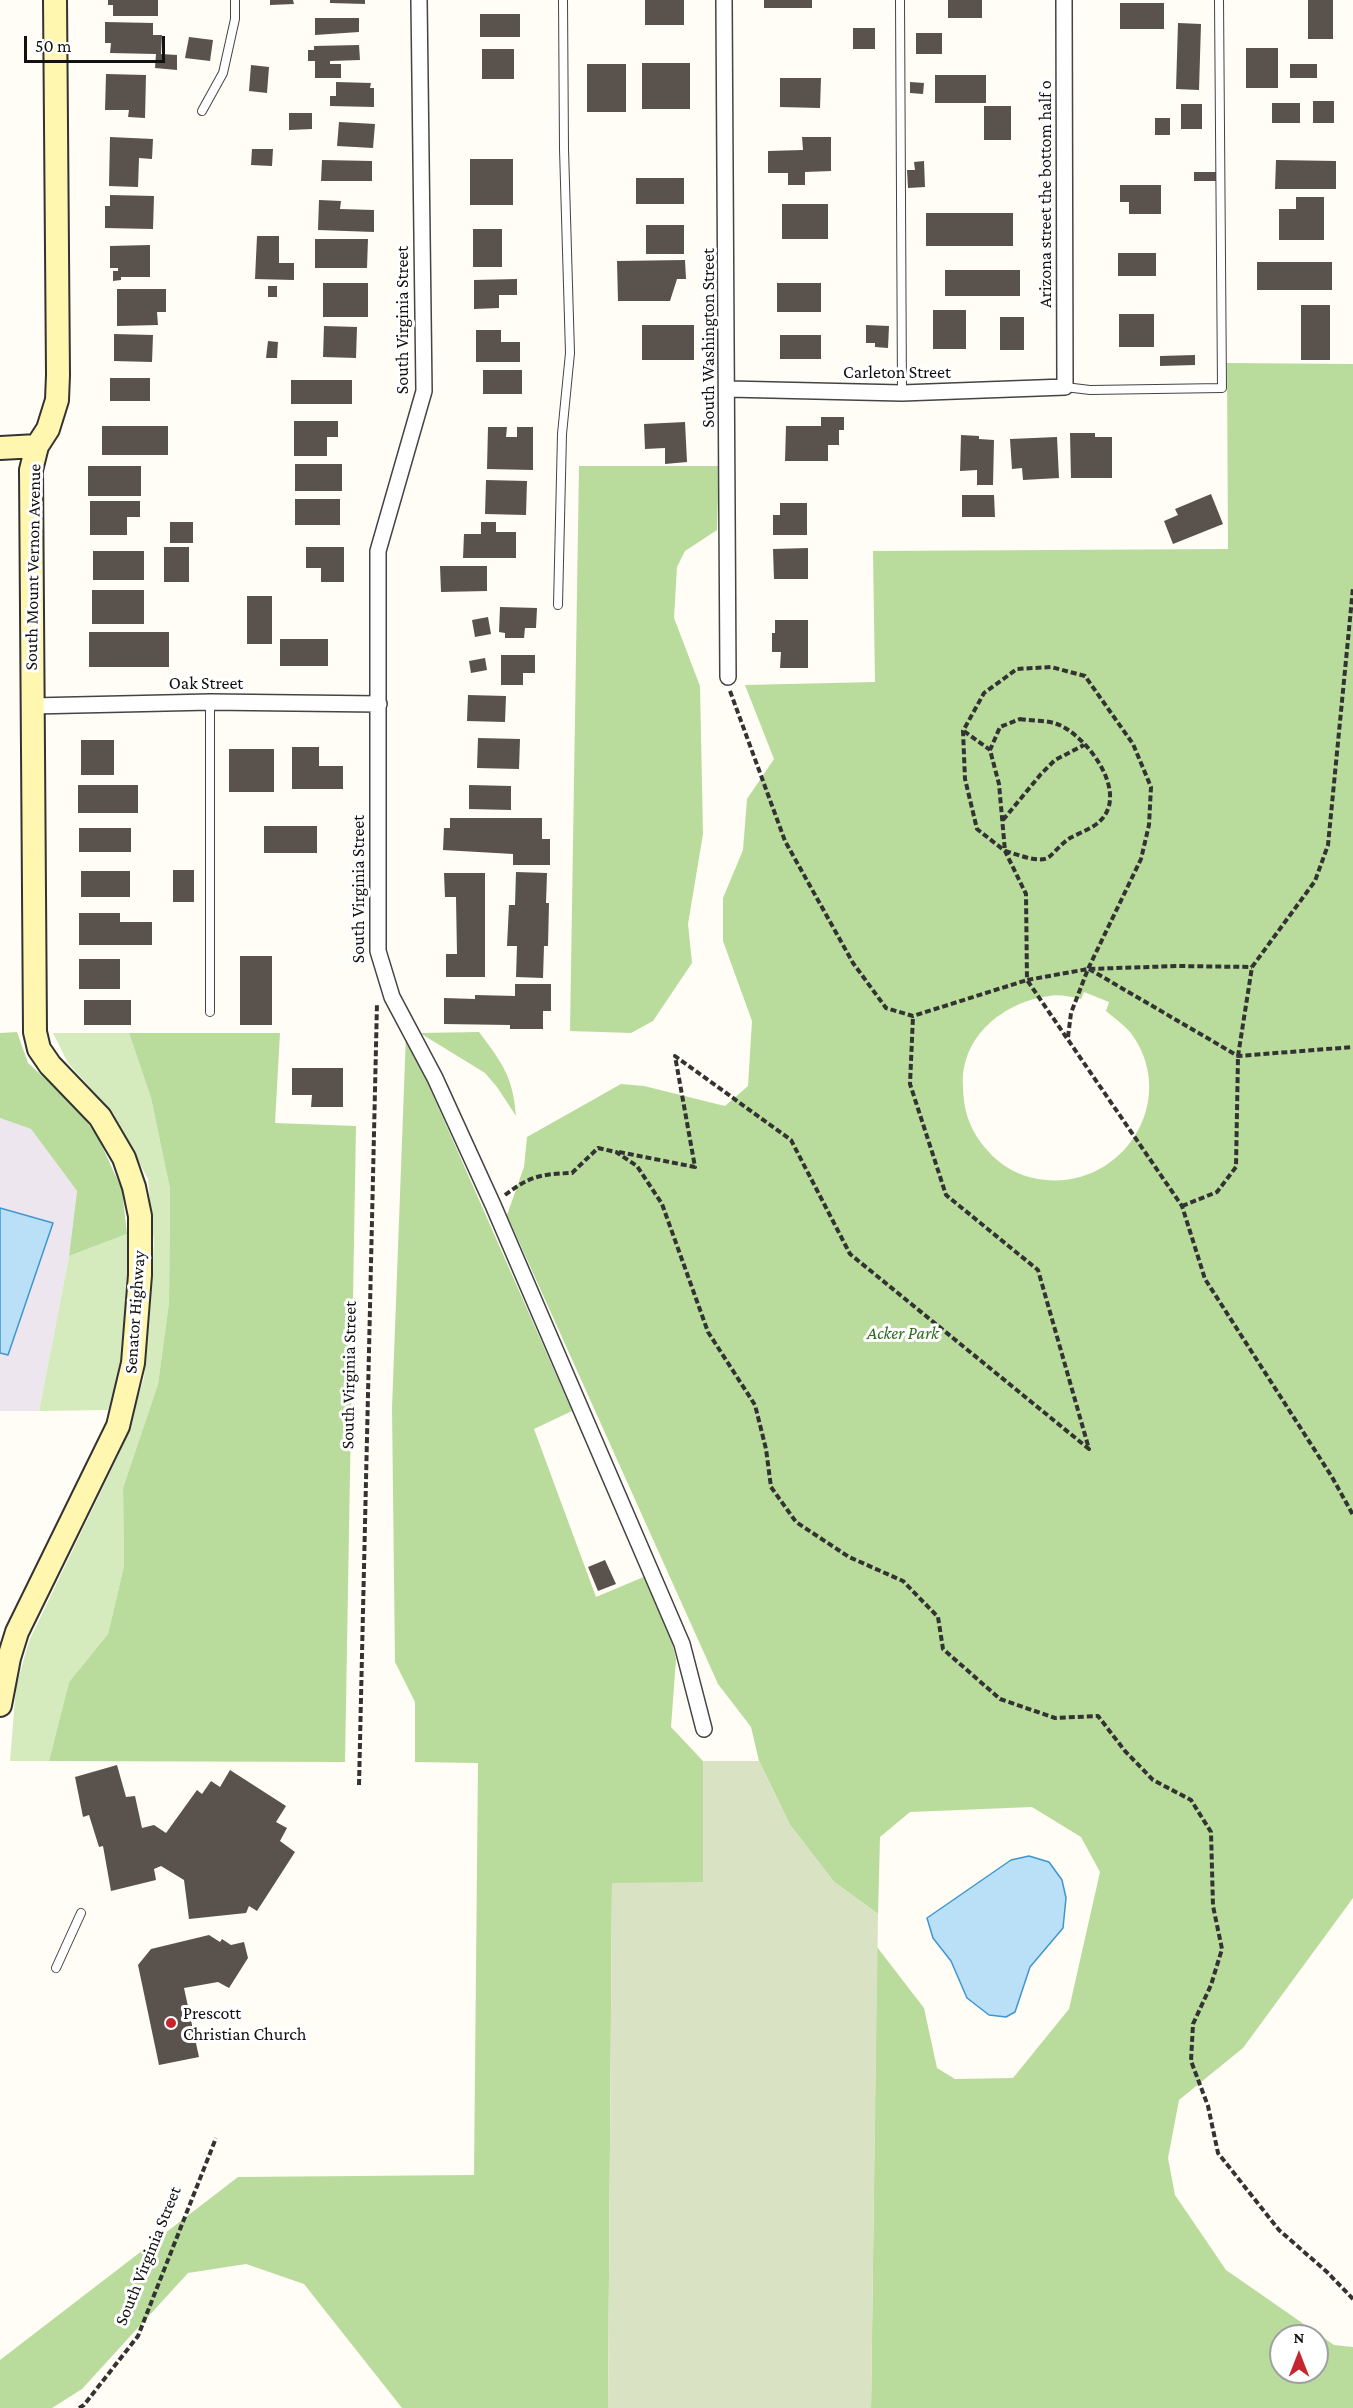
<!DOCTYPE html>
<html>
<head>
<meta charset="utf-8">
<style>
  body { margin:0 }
  #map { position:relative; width:1353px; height:2408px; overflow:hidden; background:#fffdf5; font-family:"Crimson Pro",serif }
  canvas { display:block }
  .north { position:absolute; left:1269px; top:2324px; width:60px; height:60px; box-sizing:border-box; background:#fff; border:2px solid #a0a0a0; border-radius:50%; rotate:0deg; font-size:16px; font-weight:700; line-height:24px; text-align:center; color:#111 }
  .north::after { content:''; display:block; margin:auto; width:21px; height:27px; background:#c4262e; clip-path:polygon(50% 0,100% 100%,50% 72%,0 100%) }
  .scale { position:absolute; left:24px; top:36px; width:141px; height:27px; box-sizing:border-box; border:3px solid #111; border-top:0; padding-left:8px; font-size:18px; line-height:21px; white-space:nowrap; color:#111; -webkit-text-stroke:4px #fff; paint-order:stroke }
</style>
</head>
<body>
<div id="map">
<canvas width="1353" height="2408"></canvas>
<div class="north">N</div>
<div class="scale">50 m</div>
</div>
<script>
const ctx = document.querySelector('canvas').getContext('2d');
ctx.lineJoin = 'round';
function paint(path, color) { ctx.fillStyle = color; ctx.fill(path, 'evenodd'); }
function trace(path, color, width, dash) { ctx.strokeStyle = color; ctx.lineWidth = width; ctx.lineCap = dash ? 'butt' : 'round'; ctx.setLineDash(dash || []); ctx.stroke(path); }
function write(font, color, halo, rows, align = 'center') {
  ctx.font = font + ' "Crimson Pro",serif'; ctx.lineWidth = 6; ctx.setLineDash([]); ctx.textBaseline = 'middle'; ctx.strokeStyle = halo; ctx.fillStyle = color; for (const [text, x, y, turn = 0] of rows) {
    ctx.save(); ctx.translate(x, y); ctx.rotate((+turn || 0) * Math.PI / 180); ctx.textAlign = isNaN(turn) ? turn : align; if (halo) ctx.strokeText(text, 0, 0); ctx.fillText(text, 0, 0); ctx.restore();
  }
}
const industrial = new Path2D(`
  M0,1118L31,1129L77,1191L69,1256L39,1411H0Z`);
const green = new Path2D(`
  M53,1033H129L151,1098L170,1189L169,1302L158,1384L123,1488L124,1566L108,1634L69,1682L49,1761H10L16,1687L29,1641L120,1452L144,1378L154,1243L148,1179L113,1113L68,1063Z
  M127,1234L128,1290L121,1366L108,1410L39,1411L69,1256Z`);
const forest = new Path2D(`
  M1227,363L1353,364V1898L1243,2048L1179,2100L1168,2158L1175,2195L1226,2270L1334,2345L1353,2347V2408H871L877,1947L924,2008L937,2068L955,2079L1013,2078L1069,2009L1100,1872L1081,1837L1032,1807L910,1812L880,1837L878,1914L834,1882L790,1825L759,1761L751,1727L718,1684L507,1215L524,1167L527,1137L621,1084L644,1086L725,1106L748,1086L752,1021L723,941V898L743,850L747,799L774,759L745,685L875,682L873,551L1228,549ZM1084,992L1109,1002L1106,1011C1113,1017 1123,1024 1130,1032C1182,1100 1121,1193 1038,1179C1019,1176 1001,1166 988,1151C970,1131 963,1111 963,1085C961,1036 1004,1002 1049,996C1059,994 1071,997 1081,999ZM1281,2336H1317V2372H1281Z
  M579,466H719L717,530L685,551L677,567L674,618L700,686L703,834L688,924L692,963L653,1021L631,1033L570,1031Z
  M17,1032L28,1063L74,1105L98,1137L122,1190L127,1234L69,1256L77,1191L31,1129L0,1118V1033Z
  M479,1032C502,1063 513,1076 516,1116L497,1087L485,1073L420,1033Z
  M129,1033H280L275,1123L356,1126L345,1762L49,1761L69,1682L108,1634L124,1566L123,1488L158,1384L169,1302L170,1189L151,1098Z
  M406,1034L572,1411L534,1429L596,1597L646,1576L670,1633L676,1659L671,1727L703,1761V1883H612L608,2408H402L304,2284L246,2264L188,2273L82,2389L52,2408H0V2360L238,2177L474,2175L478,1763L415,1762V1702L395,1662L392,1408Z`);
const cemetery = new Path2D(`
  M703,1761H759L790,1825L834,1882L878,1914L871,2408H608L612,1883L703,1882Z`);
const water = new Path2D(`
  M0,1208L53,1223L8,1355L0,1353Z
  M1029,1856L1049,1862L1062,1880L1066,1898L1063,1928L1030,1967L1015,2012L1006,2017L989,2015L967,1998L951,1961L933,1938L927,1918L1011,1860Z`);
const building = new Path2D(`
  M108,0H158V16H113V5H108Z
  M270,0H293L294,4L270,5Z
  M330,0H365V4L330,3Z
  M645,0H684V25H645Z
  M764,0H812V8H764Z
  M948,0H982V18H948Z
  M1308,0H1333V39H1308Z
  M1120,3H1164V29H1120Z
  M480,14H520V37H480Z
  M315,18H359V32L315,35Z
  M105,22L153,23V35H162L161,54L177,55V70L155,68L156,54L110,53L111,43H105Z
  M1178,23L1201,24L1199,90L1176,89Z
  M853,28H875V49H853Z
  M916,33H942V54H916Z
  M189,37L213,40L210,61L185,58Z
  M359,45L360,60L330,61V64H341V78H315V61H308V50H314V46Z
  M1246,48H1278V88H1246Z
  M482,49H514V79H482Z
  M642,63H690V109H642Z
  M587,64H626V112H587Z
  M1290,64H1317V78H1290Z
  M251,65L269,67L267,93L249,91Z
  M106,74L146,75L145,118L128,117L129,110H105Z
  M935,75H986V103H935Z
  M780,78H821L820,108L780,107Z
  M336,82L371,83L370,88H374V107L330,106V96H336Z
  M910,82L924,83L923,94L910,93Z
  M1313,101H1334V123H1313Z
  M1272,103H1300V123H1272Z
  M1181,104H1202V129H1181Z
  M984,106H1011V140H984Z
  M289,113H312V129L289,130Z
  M1155,118H1170V135H1155Z
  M339,122L375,124L373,148L337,146Z
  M110,137L153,139L152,159L139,158L138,187L109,186Z
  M802,137H831V171L805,172V185H788V173H768V151L803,150Z
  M252,149H273L272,166L251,165Z
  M470,159H513V205H470Z
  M322,160L372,161V181H321Z
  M1276,160L1336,161V189H1275Z
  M924,161L925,187L908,188L907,170H915L914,162Z
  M1194,172H1216V181H1194Z
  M636,178H684V204H636Z
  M1120,185H1161V214H1129V202H1120Z
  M110,195L154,196L153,229L105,228V206H110Z
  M1296,197H1324V240H1279V209H1296Z
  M319,200L341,201L340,209L374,210V232L318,230Z
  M782,204H828V239H782Z
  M926,213H1013V246H926Z
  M646,225H684V254H646Z
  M473,229H502V267H473Z
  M257,236H279V263H294V280L255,279Z
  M315,239H368L367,268H315Z
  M150,245V277H121V280L113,281V271H118V268H110V246Z
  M1118,253H1156V276H1118Z
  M685,260L686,279H677L670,301H618L617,261Z
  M1257,262H1332V290H1257Z
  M945,270H1020V296H945Z
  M517,279V295H499V308L474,309V280Z
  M323,283H368V317H323Z
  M777,283H821V312H777Z
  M268,286H277V297H268Z
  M117,289H166V312H157L158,325L117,326Z
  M1301,305H1330V360H1301Z
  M933,310H966V349H933Z
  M1119,314H1154V347H1119Z
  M1000,317H1024V350H1000Z
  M642,325H694V360H642Z
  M866,325L889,326L888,348L875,347V343H866Z
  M324,326L357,327L356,358L323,357Z
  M476,330H501V342H520V362H476Z
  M114,334L153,335L152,362L114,361Z
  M780,335H821V359H780Z
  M268,341L278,342L277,358H266Z
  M1195,355V365L1160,366V356Z
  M483,370H522V394H483Z
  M110,378H150V401H110Z
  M291,380H352V404H291Z
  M821,417H844V430H839V445H828V461H785L786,426H821Z
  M294,421H338V437H327V456H294Z
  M685,422L687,462L665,464V448L645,449L644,424Z
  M102,426H168V455H102Z
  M488,427H507L506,437H517V427H533V470L487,469Z
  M1070,433H1095V437H1112V478H1071Z
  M961,435L979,436V439L994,440L993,485H977V470L960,471Z
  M1057,437L1059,478L1023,480L1022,468L1012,469L1010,439Z
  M295,464H342V491H295Z
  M88,466H141V496H88Z
  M486,480L527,481L526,515L485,514Z
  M1211,494L1223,524L1173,544L1164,521L1178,515L1175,509Z
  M962,495H994L995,517H962Z
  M295,499H340V525H295Z
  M90,501H140V517H127V535H90Z
  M780,503H807V535H773V515H780Z
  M170,522H193V543H170Z
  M481,522H496V532H516V558H463L464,534H481Z
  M164,547H189V582H164Z
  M306,547H344V582H321V568H306Z
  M808,548V579H774L773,549Z
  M93,551H144V580H93Z
  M440,566H487V591L441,592Z
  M92,590H144V624H92Z
  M247,596H272V644H247Z
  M500,607L537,608L536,628H525L524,638H505V633L499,632Z
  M488,617L491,634L475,637L472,620Z
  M775,620H808V668H780L781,652H772V633H775Z
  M89,632H169V667H89Z
  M280,639H328V666H280Z
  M501,655H535V673H523V685H501Z
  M485,658L487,670L471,673L469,661Z
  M468,695L506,696L505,722L467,721Z
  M478,738L520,739L519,769L477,768Z
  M81,740H114V775H81Z
  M292,747H319V766H343V789H292Z
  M229,749H274V792H229Z
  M78,785H138V813H78Z
  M469,785L511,786V810L469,809Z
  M450,818H542V839H550V865H513V854L443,850L444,828H450Z
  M264,826H317V853H264Z
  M79,828H131V852H79Z
  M173,870H194V902H173Z
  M81,871H130V897H81Z
  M516,872L547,873L546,903H549L548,946H544L543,978L516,977L517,946H507L509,905H515Z
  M444,873H485V977H446V954H457L456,897H445Z
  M79,913H120V922H152V945H79Z
  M240,956H272V1025H240Z
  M79,959H120V989H79Z
  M515,984H551V1011H543V1029H510V1025L444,1024V998L475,999V995L515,996Z
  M84,1000H131V1025H84Z
  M292,1068H343V1107H311L312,1095H292Z
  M605,1560L616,1584L598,1591L588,1567Z
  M117,1765L126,1797L135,1796L142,1828L154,1825L166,1833L197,1790L202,1794L211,1781L220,1787L230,1770L286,1806L276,1822L287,1828L280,1841L295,1852L257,1911L249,1906L246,1913L189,1919L184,1880L161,1866L154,1869L156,1880L111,1891L103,1846L99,1847L89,1815L83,1817L75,1777Z
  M209,1935L220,1942L222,1939L231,1945L244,1942L248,1958L229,1988L218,1982L184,1988L199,2057L159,2065L138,1965L151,1949Z`);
const path = new Path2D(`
  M730,691L785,841L853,963L886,1008L913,1016L1027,980L1182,1206L1205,1279L1332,1477L1353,1515
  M1020,719C1032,721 1046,720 1057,724C1086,735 1129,791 1101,820C1094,828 1079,833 1070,838C1062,843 1056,851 1049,857C1039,864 1017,854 1005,851L999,784L990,750L1000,727Z
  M964,731L990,750
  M1003,820L1041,774L1055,760L1084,745
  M1089,969L1238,1056L1353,1047
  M1068,1037L1071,1013L1088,969L1141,859L1149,825L1151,787L1133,744L1085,676L1051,667L1017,669L984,693L963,731L965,779L977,829L1005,851L1026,894L1027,980L1088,969L1177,966L1252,967
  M619,1152L695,1167L675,1056L791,1140L850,1254L1089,1449L1038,1270L946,1195L910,1084L913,1016
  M505,1195C530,1176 541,1174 572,1173L598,1148L616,1152L637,1166L662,1204L708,1332L755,1405L766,1449L771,1487L796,1522L849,1557L903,1581L938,1617L943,1649L1000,1699L1055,1718L1098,1716L1125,1751L1153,1780L1191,1800L1211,1832L1213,1906L1222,1949L1211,1985L1193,2024L1191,2061L1208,2106L1218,2153L1279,2230L1327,2272L1353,2299
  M1182,1206L1217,1192L1236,1167L1238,1056L1252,967L1315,881L1328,845L1353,588
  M359,1785L377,1003
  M79,2408L84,2405L138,2336L216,2138`);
const lane = new Path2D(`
  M900,0L902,393
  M202,111L223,73L235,19V0
  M1065,387L1090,390L1222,388L1219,0
  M558,605L562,434L570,353L564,149L563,0
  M210,1012V702
  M56,1968L81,1913`);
const street = new Path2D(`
  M419,0L424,391L378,551V951L392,997L435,1078L493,1205L682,1644L704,1729
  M724,0L728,677
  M728,389L902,393L1065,387L1064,0
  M32,706L210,702L379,704`);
const secondary = new Path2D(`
  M0,448L37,446
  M0,1705L9,1658L17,1632L118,1426L133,1363L140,1275V1216L134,1187L124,1158L100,1117L50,1065L39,1049L35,1032L31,470L37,446L48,429L57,400L58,375L55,0`);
const markers = [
  [171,2023,6,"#c4262e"]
];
const streetNames = [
  ["Arizona street the bottom half o",1045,194,-90],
  ["South Virginia Street",402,320,-90],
  ["South Washington Street",708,338,-90],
  ["Carleton Street",897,372],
  ["South Mount Vernon Avenue",33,567,-89],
  ["Oak Street",206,683],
  ["South Virginia Street",358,889,-90],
  ["Senator Highway",135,1312,-86],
  ["South Virginia Street",349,1375,-89],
  ["South Virginia Street",148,2256,-68]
];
const parkNames = [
  ["Acker Park",903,1333]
];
const poiNames = [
  ["Prescott",183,2013],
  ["Christian Church",183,2034]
];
paint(industrial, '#eee6ef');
paint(green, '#d5ebbd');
paint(forest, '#b9dc9c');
paint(cemetery, '#d9e3c4');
paint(water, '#b9e0f7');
trace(water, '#3f96cf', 1.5);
paint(building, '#5a524d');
trace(lane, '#444', 10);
trace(street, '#444', 18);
trace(secondary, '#333', 26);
trace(path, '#333', 4, [6, 3]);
trace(lane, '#fff', 8);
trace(street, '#fff', 15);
trace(secondary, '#fff6b0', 22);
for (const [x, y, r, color] of markers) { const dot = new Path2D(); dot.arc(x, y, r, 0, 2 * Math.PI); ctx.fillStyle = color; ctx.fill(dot); trace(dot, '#fff', 2); }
write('18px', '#111', '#fff', streetNames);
write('italic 18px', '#2f6b1f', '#fff', parkNames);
write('18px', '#111', '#fff', poiNames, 'left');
</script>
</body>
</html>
